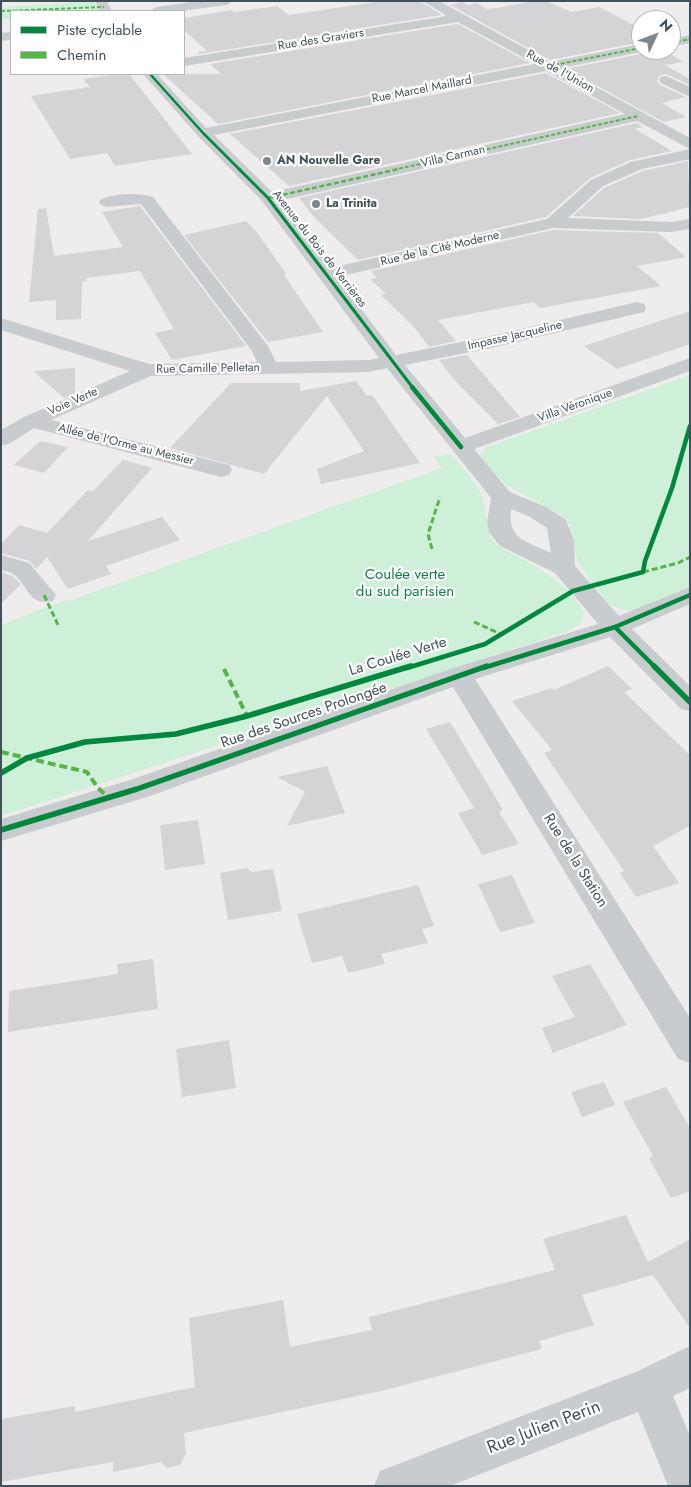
<!DOCTYPE html>
<html>
<head>
<meta charset="utf-8">
<style>
  body { margin:0 }
  #map { position:relative; width:691px; height:1487px; overflow:hidden; background:#eeecec; font-family:Jost,sans-serif }
  canvas { display:block }
  .frame { position:absolute; inset:0; border:2px solid #42505a; pointer-events:none }
  .legend { position:absolute; left:10px; top:10px; width:175px; height:65px; box-sizing:border-box; background:#fff; border:1px solid #b3b9bd; margin:0; padding:6px 9px; list-style:none; font-size:15px; color:#42505a }
  .legend li { display:flex; align-items:center; gap:10px; height:25px }
  .legend b { width:25px; border:1px solid #b3b9bd }
  .north { position:absolute; left:631px; top:10px; width:50px; height:50px; box-sizing:border-box; background:#fff; border:1px solid #b3b9bd; border-radius:50%; rotate:47deg; font-size:14px; font-weight:700; line-height:20px; text-align:center; color:#42505a }
  .north::after { content:''; display:block; margin:auto; width:18px; height:22px; background:#7e878d; clip-path:polygon(50% 0,100% 100%,50% 72%,0 100%) }
</style>
</head>
<body>
<div id="map">
<canvas width="691" height="1487"></canvas>
<div class="frame"></div>
<ul class="legend">
<li><b style="height:6px;background:#00873e"></b>Piste cyclable</li>
<li><b style="height:6px;background:#57b448"></b>Chemin</li>
</ul>
<div class="north">N</div>
</div>
<script>
const ctx = document.querySelector('canvas').getContext('2d');
ctx.lineJoin = 'round';
function paint(path, color) { ctx.fillStyle = color; ctx.fill(path, 'evenodd'); }
function trace(path, color, width, dash) { ctx.strokeStyle = color; ctx.lineWidth = width; ctx.lineCap = dash ? 'butt' : 'round'; ctx.setLineDash(dash || []); ctx.stroke(path); }
function write(font, color, halo, rows, align = 'center') {
  ctx.font = font + ' Jost,sans-serif'; ctx.lineWidth = 4.5; ctx.setLineDash([]); ctx.textBaseline = 'middle'; ctx.strokeStyle = halo; ctx.fillStyle = color; for (const [text, x, y, turn = 0] of rows) {
    ctx.save(); ctx.translate(x, y); ctx.rotate((+turn || 0) * Math.PI / 180); ctx.textAlign = isNaN(turn) ? turn : align; if (halo) ctx.strokeText(text, 0, 0); ctx.fillText(text, 0, 0); ctx.restore();
  }
}
const green = new Path2D(`
  M93,1L100,11H11V19H1V7Z
  M690,375V587L636,610H623L610,605L580,566L576,555L572,530L567,520L559,514L506,485L481,458L480,453L487,447Z
  M451,454C461,466 475,479 481,494C486,507 487,534 494,542C502,550 514,554 524,560C546,572 572,589 584,613L581,623L571,630L1,816V625L65,600L66,602L442,468L434,457Z`);
const building = new Path2D(`
  M383,1H420L442,15L199,54L198,52L207,51L184,30V18L232,10L234,12L277,6L289,15Z
  M534,1H546L571,12L599,7L641,29V42L550,60L450,5L463,2L467,5L477,3L487,9L496,8Z
  M458,24L530,63L218,124L163,74H221L210,64Z
  M647,50H663L684,62L665,65L690,79V85L666,74L659,76L657,81L660,85L686,97L662,103L686,117L664,122L566,69L646,53Z
  M546,73L620,113L289,186L230,134Z
  M118,74H129L192,154L115,166L107,153L70,159L31,96L90,87L83,79Z
  M637,123L643,127L635,129L672,151L630,160L590,178L546,217L358,260L314,217L299,198Z
  M688,161L690,207L640,219L573,216L604,188L643,171Z
  M140,206L246,346L172,360L155,333L174,329L140,271L86,278L87,281L82,282L81,319L56,320V300L29,302L38,209L46,208L54,256L123,247L102,212Z
  M246,221L256,231L287,275H284L323,332L268,342L184,235Z
  M553,230L658,233L686,257L637,266L661,286L540,308L534,302L438,320L456,341L429,347L415,328L381,295L386,294L370,279L377,278L370,271Z
  M690,311V344L617,369L584,346Z
  M467,355L520,417L498,424L457,383L439,360Z
  M75,368V393L64,398L33,371Z
  M356,381L367,396L372,395L420,463L321,484L317,469L364,451L327,396L264,474L170,448L231,383H300V391Z
  M40,441L68,447L44,473L14,465Z
  M123,460L152,468L88,541L162,517L180,540L106,566L111,574L68,589L47,557L36,569L30,561L1,553V544L19,525L47,533L88,490L93,491Z
  M1,572L12,576L21,584L1,604Z
  M608,666L632,689L624,692L690,755V826L653,846L679,883L636,897L620,873L624,871L544,753L552,750L512,701L552,688L554,690Z
  M450,722L503,810L499,812L519,844L482,855L458,813L474,808L426,729Z
  M327,766L345,813L287,826L305,792L277,777Z
  M198,820L205,864L165,870L160,825Z
  M247,868L252,872L273,869L282,911L228,920L220,873Z
  M512,875L535,923L500,932L478,884Z
  M418,885L434,926L422,929L428,943L381,954L385,964L348,973L342,956L312,963L297,914Z
  M153,959L158,1009L8,1032L9,991L118,974L117,964Z
  M590,964L627,1025L553,1053L542,1028L575,1017L552,976Z
  M229,1040L236,1088L182,1097L176,1049Z
  M604,1082L615,1105L582,1117L571,1092Z
  M666,1087L690,1128V1191L671,1198L649,1158L653,1156L623,1102Z
  M626,1215L648,1262L690,1239V1328L653,1275L582,1295L594,1325L539,1341L542,1349L385,1390L184,1433L186,1453L180,1465L167,1468L161,1462L113,1472V1462L1,1482V1419L75,1406V1412L195,1387L189,1318L283,1300L290,1347L372,1330L369,1317L555,1270L543,1239Z`);
const minor = new Path2D(`
  M95,1H107L112,11H100Z
  M199,1H233L227,5L181,11H150L156,7Z
  M423,1H439L550,62L641,44V50L646,51L561,68L690,138V149L637,121L278,201L330,268L547,219L591,180L631,162L690,149V159L642,169L603,186L568,218L671,222L690,219V229L671,232L553,228L337,277L396,355L491,336L637,302L644,304L646,308L644,312L491,348L405,365L465,438L690,358V371L474,449L510,492L546,507L566,520L574,540L575,566L619,616L690,587V604L632,629L690,686V711L681,709L610,637L475,679L690,1018V1063L678,1059L453,687L147,797L1,841V819L130,780L450,669L598,624L555,573L500,546L489,532L487,522L491,498L387,368L369,372L151,376L51,420L229,465L232,470L229,475L221,477L34,428L9,444L1,445V430L24,417L130,371L1,330V318L149,364L257,362L252,351L141,204L107,207L101,205L99,202L101,199C118,194 136,192 153,197L268,346L276,362L369,360L379,358L262,201L198,136L143,74H157L206,128L535,64L458,22L184,66V58L447,16ZM546,71L625,114L272,192L214,135ZM511,509L530,517L547,528L551,553C527,541 507,540 511,509Z
  M11,32V40L1,41V33Z
  M690,35V43L671,47V39Z
  M666,76L690,87V97L661,83L659,80L661,77Z
  M1,555L29,563L56,595L53,601C28,607 29,585 13,574C10,572 5,571 1,570Z
  M690,1346V1388L673,1396L690,1436V1486H668L638,1412L450,1486H374L380,1471L638,1371Z`);
const quietFar3 = new Path2D(`
  M1,11L104,7
  M671,43L690,39
  M549,66L641,48
  M393,170L638,116`);
const quietFar2 = new Path2D(`
  M268,198L399,169`);
const quietFar1 = new Path2D(`
  M432,549L428,534L440,497
  M643,572L678,563L690,557
  M44,595L59,627
  M474,622L503,635`);
const quiet = new Path2D(`
  M224,669L247,716
  M1,752L87,772L98,788L108,797`);
const cyclewayFar3 = new Path2D(`
  M150,74L203,133L240,170`);
const cyclewayFar2 = new Path2D(`
  M239,169L268,198L413,388`);
const cyclewayFar1 = new Path2D(`
  M412,387L461,447
  M615,627L656,668
  M407,668L485,644L573,591L643,572L645,561L672,488L690,426
  M483,668L615,627L690,595`);
const cycleway = new Path2D(`
  M654,666L690,702
  M1,773L27,758L85,742L176,734L247,716L411,666
  M1,830L137,789L487,666`);
const markers = [
  [267,161,5,"#7e878d"],
  [316,204,5,"#7e878d"]
];
const farStreetnames = [
  ["Rue des Graviers",321,40,-9],
  ["Rue de l'Union",560,72,29],
  ["Rue Marcel Maillard",422,90,-11],
  ["Villa Carman",453,157,-13],
  ["Avenue du Bois de Verrières",319,249,52],
  ["Rue de la Cité Moderne",440,249,-13],
  ["Impasse Jacqueline",515,336,-13],
  ["Rue Camille Pelletan",208,369,-1],
  ["Voie Verte",73,402,-24],
  ["Villa Véronique",575,406,-20],
  ["Allée de l'Orme au Messier",126,445,14]
];
const farPoinames = [
  ["AN Nouvelle Gare",277,161],
  ["La Trinita",326,204]
];
const parkNames = [
  ["Coulée verte",405,575],
  ["du sud parisien",405,592]
];
const streetNames = [
  ["La Coulée Verte",398,657,-17],
  ["Rue des Sources Prolongée",304,716,-19],
  ["Rue de la Station",575,861,58]
];
const nearStreetnames = [
  ["Rue Julien Perin",544,1428,-21]
];
paint(green, '#ceefd8');
paint(building, '#d4d4d7');
paint(minor, '#c8ccce');
trace(quietFar3, '#57b448', 2, [4, 2]);
trace(quietFar2, '#57b448', 2.5, [5, 2.5]);
trace(quietFar1, '#57b448', 3, [6, 3]);
trace(quiet, '#57b448', 4, [8, 4]);
trace(cyclewayFar3, '#00873e', 2.5);
trace(cyclewayFar2, '#00873e', 3);
trace(cyclewayFar1, '#00873e', 4.5);
trace(cycleway, '#00873e', 5.5);
for (const [x, y, r, color] of markers) { const dot = new Path2D(); dot.arc(x, y, r, 0, 2 * Math.PI); ctx.fillStyle = color; ctx.fill(dot); trace(dot, '#fff', 2); }
write('12px', '#42505a', '#fff', farStreetnames);
write('bold 12px', '#42505a', '#fff', farPoinames, 'left');
write('15px', '#0e8141', '#fff', parkNames);
write('15px', '#42505a', '#fff', streetNames);
write('18px', '#42505a', '#fff', nearStreetnames);
</script>
</body>
</html>
